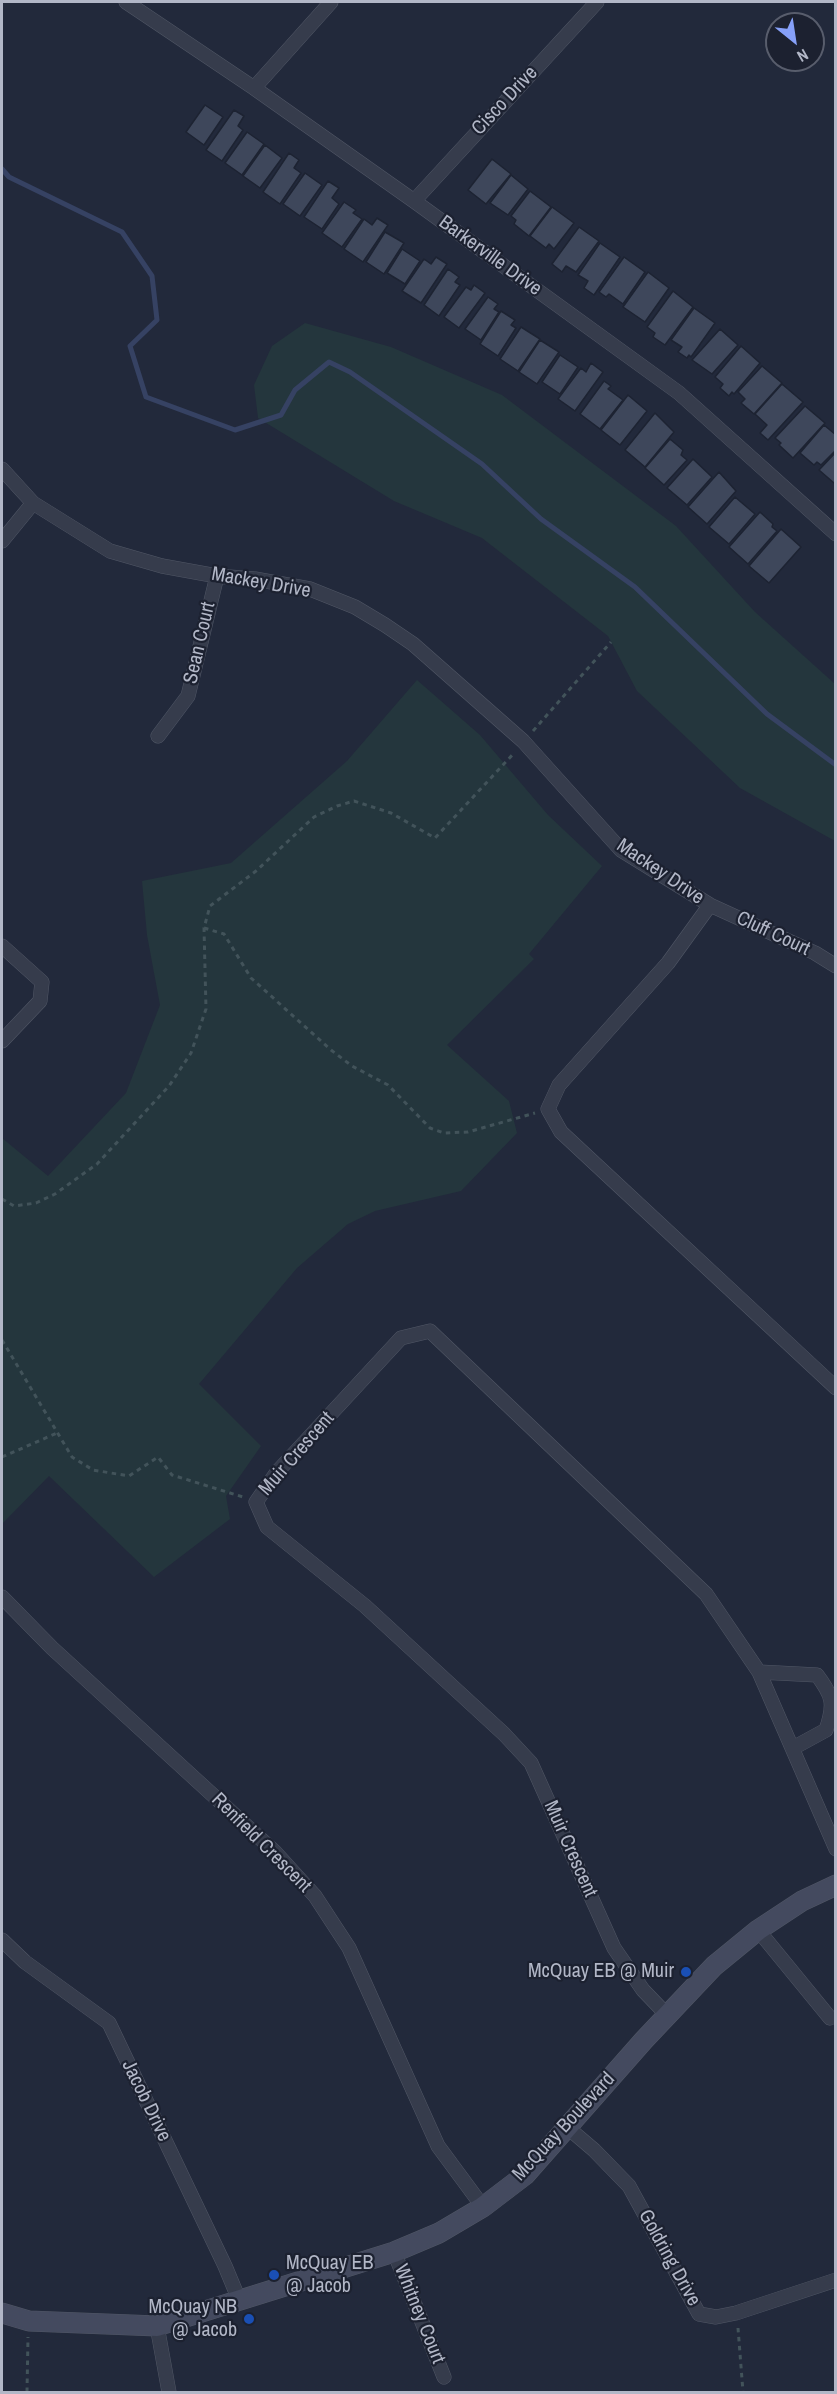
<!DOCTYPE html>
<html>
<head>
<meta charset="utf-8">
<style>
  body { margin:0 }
  #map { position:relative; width:837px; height:2394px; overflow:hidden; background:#22293b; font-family:"Archivo Narrow",sans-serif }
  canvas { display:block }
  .frame { position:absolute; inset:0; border:3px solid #b2b7c7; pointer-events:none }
  .north { position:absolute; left:765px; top:12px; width:60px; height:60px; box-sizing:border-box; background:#1c2130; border:2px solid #585d6c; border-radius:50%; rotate:150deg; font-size:16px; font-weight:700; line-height:24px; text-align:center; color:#b2b7c7 }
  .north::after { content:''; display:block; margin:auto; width:21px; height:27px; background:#86a0f8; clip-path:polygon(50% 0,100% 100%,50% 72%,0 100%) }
</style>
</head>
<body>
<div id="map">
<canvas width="837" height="2394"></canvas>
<div class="frame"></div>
<div class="north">N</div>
</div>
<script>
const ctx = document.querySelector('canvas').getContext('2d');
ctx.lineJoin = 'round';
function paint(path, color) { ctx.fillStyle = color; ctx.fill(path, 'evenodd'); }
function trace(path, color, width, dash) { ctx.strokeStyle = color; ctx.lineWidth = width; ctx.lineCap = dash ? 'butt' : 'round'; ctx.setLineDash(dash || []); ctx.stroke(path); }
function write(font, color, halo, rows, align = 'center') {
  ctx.font = font + ' "Archivo Narrow",sans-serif'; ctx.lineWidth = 4.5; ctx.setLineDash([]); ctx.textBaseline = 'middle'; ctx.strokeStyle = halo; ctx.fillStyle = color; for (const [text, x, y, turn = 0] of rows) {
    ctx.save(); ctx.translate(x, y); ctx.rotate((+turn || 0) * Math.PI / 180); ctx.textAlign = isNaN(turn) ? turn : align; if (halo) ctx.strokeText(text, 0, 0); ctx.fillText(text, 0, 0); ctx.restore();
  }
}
const green = new Path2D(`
  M305,323L391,347L502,395L676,526L755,612L835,684V841L740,788L637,691L608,636L482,538L394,501L258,418L254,385L272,346Z
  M417,680L480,735L548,815L602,866L529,954L534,959L447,1045L509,1101L517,1133L461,1191L375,1211L348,1224L297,1268L199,1384L261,1446L226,1496L230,1519L154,1577L49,1476L2,1524V1138L48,1176L126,1093L160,1005L147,935L142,881L231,863L347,761Z`);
const stream = new Path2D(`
  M2,169L9,177L122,232L152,276L157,320L130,346L146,397L235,430L281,415L295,390L329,362L350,372L482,464L541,519L635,587L767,714L836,765`);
const building = new Path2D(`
  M205,105L223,117L204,145L186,132Z
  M234,110L244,116L238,126L243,130L222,161L206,150Z
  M247,132L264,144L242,175L225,163Z
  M265,145L282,158L260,188L243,176Z
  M289,153L299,160L294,168L301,173L280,204L263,192Z
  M492,159L511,174L486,204L468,190Z
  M305,173L322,185L300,216L283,204Z
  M511,175L528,189L508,215L490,203Z
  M328,181L339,188L332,198L339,204L322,229L304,217Z
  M530,191L551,207L529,236L514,224L516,220L511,216Z
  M344,202L356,210L353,213L362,219L342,247L322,233Z
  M552,207L574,223L554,249L549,244L546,248L530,236Z
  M377,218L388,225L363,262L344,249L364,219L372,225Z
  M579,227L599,241L576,272L566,266L562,272L552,264Z
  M385,232L404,243L384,274L366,262Z
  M600,243L620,257L594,295L584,288L588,281L578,275Z
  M402,249L420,261L405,284L387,273Z
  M436,257L447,264L421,303L402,291L424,259L431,264Z
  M624,257L645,272L623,304L609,294L606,297L599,292Z
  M448,269L459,277L455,282L460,285L439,316L424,305Z
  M648,272L669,288L645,322L623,307Z
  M474,285L485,293L459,328L444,317L466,287L471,290Z
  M673,291L693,307L665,345L653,337L655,333L647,327Z
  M488,297L498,304L494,309L499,312L481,340L465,329Z
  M694,308L715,323L691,357L689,355L687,358L678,352L682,347L671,340Z
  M501,311L515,320L511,325L516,328L498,356L480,344Z
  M521,327L540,339L518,371L500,359Z
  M720,329L738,345L712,374L692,360Z
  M540,340L559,352L537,384L519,372Z
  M741,346L760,363L734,394L732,392L729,396L720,388L723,384L715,377Z
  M560,355L578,367L560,394L542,382Z
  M591,363L603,372L575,411L558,399L581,368L586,372Z
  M762,366L782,383L754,414L741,403L745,399L738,392Z
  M604,381L611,386L608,389L623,400L600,429L580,414Z
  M782,384L803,402L768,440L760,433L767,425L755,414Z
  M628,395L647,411L620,445L601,430Z
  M805,406L825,423L793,458L779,445L781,443L775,438Z
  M655,413L674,432L645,467L625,450Z
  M824,425L836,435V450L821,465L817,462L814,465L800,453Z
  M670,439L683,450L681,455L687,460L664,485L645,468Z
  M836,452V482L834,483L819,470Z
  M693,459L712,477L687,505L667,488Z
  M719,472L736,491L707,524L688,507Z
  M735,497L755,514L729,544L709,527Z
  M760,512L773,524L772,527L777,531L748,564L729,547Z
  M781,529L801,547L769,583L749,566Z`);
const path = new Path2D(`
  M533,731L611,642
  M204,928L224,934L251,978L331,1050L352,1066L388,1085L430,1128L444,1133L468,1132L535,1113
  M2,1199L14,1206L36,1203L55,1194L97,1164L169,1086L191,1053L206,1009L204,928L210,906L256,871L314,817L337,806L354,801L391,813L435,838L515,752
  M2,1340L72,1457L93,1470L129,1476L158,1457L172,1475L243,1497
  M2,1457L57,1433
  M738,2328L743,2392
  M27,2392L28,2337`);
const street = new Path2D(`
  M126,2L254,88L414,201L679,393L836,534
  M254,88L331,2
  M414,201L597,2
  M2,469L33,503L110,551L162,566L217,576L255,579L310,589L355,607L385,625L413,644L523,741L621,850L710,905L815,953L836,966
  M2,541L33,503
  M158,736L188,696L217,576
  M710,905L668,963L559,1085L548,1109L561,1132L836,1388
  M2,946L42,982L40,1001L2,1041
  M2,1597L52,1648L275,1852L315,1896L349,1948L438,2146L483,2207
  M759,1672L817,1675C833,1696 835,1704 826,1730L793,1748
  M758,1930L830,2018
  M2,1940L25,1962L109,2023L225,2266L240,2302
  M667,2015L643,1990L614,1948L531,1763L504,1734L365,1606L267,1527L256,1502L277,1472L401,1338L430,1331L706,1594L759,1672L836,1849
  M567,2127L594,2150L629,2186L699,2314L716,2317L736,2313L836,2280
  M394,2252L444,2377
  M157,2326L169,2392`);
const secondary = new Path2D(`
  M2,2313L29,2321L157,2326L394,2252L439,2233L483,2207L525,2175L644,2040L714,1966L758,1930L802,1901L836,1885`);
const markers = [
  [686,1972,6,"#1a4fb4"],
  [274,2275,6,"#1a4fb4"],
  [249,2319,6,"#1a4fb4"]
];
const streetNames = [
  ["Cisco Drive",505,101,-47],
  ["Barkerville Drive",490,256,36],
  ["Mackey Drive",261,583,10],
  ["Sean Court",200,643,-77],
  ["Mackey Drive",660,872,34],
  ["Cluff Court",773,934,25],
  ["Muir Crescent",297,1454,-49],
  ["Renfield Crescent",261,1843,45],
  ["Muir Crescent",570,1849,66],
  ["Jacob Drive",146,2101,64],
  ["McQuay Boulevard",564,2127,-47],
  ["Goldring Drive",669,2258,61],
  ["Whitney Court",419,2314,68]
];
const poiNames = [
  ["McQuay EB @ Muir",674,1972],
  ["McQuay EB",286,2264,"left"],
  ["@ Jacob",286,2287,"left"],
  ["McQuay NB",237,2308],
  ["@ Jacob",237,2331]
];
paint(green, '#24363d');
trace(stream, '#364263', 5);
paint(building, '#3e475b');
trace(building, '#1d2332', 1.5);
trace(street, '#515766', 15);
trace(secondary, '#515766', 21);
trace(path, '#42535a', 3, [4.5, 4.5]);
trace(street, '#363c4c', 14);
trace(secondary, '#444a5f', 20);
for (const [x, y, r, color] of markers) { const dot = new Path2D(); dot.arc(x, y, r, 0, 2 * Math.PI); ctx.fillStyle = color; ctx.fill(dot); trace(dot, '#1c2130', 2); }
write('20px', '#b2b7c7', '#1c2130', streetNames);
write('20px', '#b2b7c7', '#1c2130', poiNames, 'right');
</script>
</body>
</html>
